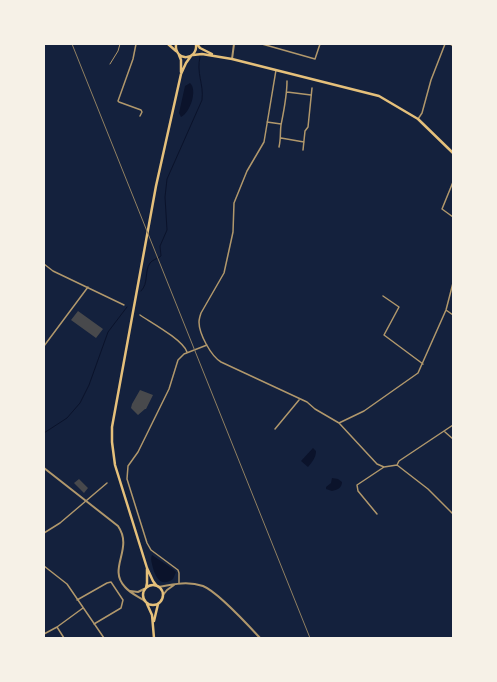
<!DOCTYPE html>
<html>
<head>
<meta charset="utf-8">
<style>
  body { margin:0 }
  #map { position:relative; width:497px; height:682px; overflow:hidden; background:#14213d; font-family:"Fira Sans Condensed",sans-serif }
  canvas { display:block }
  .frame { position:absolute; inset:0; border:45px solid #f6f1e7; pointer-events:none }
</style>
</head>
<body>
<div id="map">
<canvas width="497" height="682"></canvas>
<div class="frame"></div>
</div>
<script>
const ctx = document.querySelector('canvas').getContext('2d');
ctx.lineJoin = 'round';
function paint(path, color) { ctx.fillStyle = color; ctx.fill(path, 'evenodd'); }
function trace(path, color, width, dash) { ctx.strokeStyle = color; ctx.lineWidth = width; ctx.lineCap = dash ? 'butt' : 'round'; ctx.setLineDash(dash || []); ctx.stroke(path); }
const water = new Path2D(`
  M190,83C198,90 190,113 181,117L179,113L185,86Z
  M313,448L316,451C316,458 312,462 308,467L301,461Z
  M332,478L338,479L342,482C342,488 337,490 332,491L326,489V487L331,483Z
  M152,555L173,569L176,572L173,579C162,587 156,579 153,568C152,563 150,559 152,555Z`);
const stream = new Path2D(`
  M203,46L204,44
  M141,291C149,283 144,272 150,263C152,260 157,259 161,256L160,246L167,230L165,197L167,179L202,100C204,84 196,73 200,57
  M44,433L67,418L80,403L89,385L108,332L127,307`);
const building = new Path2D(`
  M78,311L103,329L96,338L71,320Z
  M140,390L153,395L146,409H145L138,415L131,408L132,404Z
  M79,479L88,488L84,493L74,483Z`);
const service = new Path2D(`
  M110,64L118,51L120,44`);
const minor = new Path2D(`
  M136,44L133,59L118,101L119,102L141,110L142,112L140,116
  M262,44L315,59L320,44
  M450,44L453,46
  M276,70L264,142L247,171L234,203L233,232L224,273L201,313C200,316 199,319 199,322C199,334 211,356 221,362L307,402L315,409L339,423L377,464L384,467L397,465L399,461L453,425
  M287,92L311,95
  M418,119L422,113L431,80L445,44
  M267,122L281,124
  M281,138L304,142
  M279,147C281,139 280,132 281,125C284,110 287,96 287,81
  M303,150L305,131L308,127L312,88
  M453,182L442,209L453,217
  M44,264L53,271L124,305
  M383,296L399,307L384,335L423,364
  M446,310L453,315
  M140,315C152,323 183,340 187,352
  M44,346L88,287
  M339,423L364,411L418,373L446,310L453,283
  M275,429L299,400
  M445,432L453,439
  M397,465L428,489L453,514
  M377,514L358,491L357,485L384,467
  M44,533L60,523L107,483
  M44,566L67,584L104,638
  M179,583V573L178,570L151,550L147,543L127,479L128,466L138,452L169,389L178,360L184,354L207,345
  M77,600L107,583L111,582L123,600L121,608L94,624
  M44,634L57,627
  M64,638L57,627L83,608`);
const tertiary = new Path2D(`
  M232,59L234,44
  M44,468L118,526C134,549 107,568 125,587C131,594 138,596 145,601
  M159,587C174,584 188,581 203,586C218,592 248,625 260,638
  M130,591L138,592L144,589
  M163,595L167,590L174,585`);
const secondary = new Path2D(`
  M168,44L176,51
  M197,44L200,48L212,54
  M193,55L202,54L232,59L379,96L418,119L453,153`);
const primary = new Path2D(`
  M176,44C174,62 198,61 196,44
  M179,55L181,60V72
  M143 595a10 10 0 1 1 20 0a10 10 0 1 1-20 0Z
  M156,585L153,581L147,568L115,465L112,442V427L156,186L181,74L186,63L191,56
  M146,588L147,583V569
  M147,604L152,615L154,638
  M154,621L158,604`);
const rail = new Path2D(`
  M72,44L310,638`);
paint(water, '#0b132b');
trace(stream, '#0b132b', 1);
paint(building, '#48494c');
trace(service, '#b1986c', 1);
trace(minor, '#b1986c', 1.5);
trace(tertiary, '#b1986c', 2);
trace(secondary, '#e5c07b', 2.5);
trace(primary, '#e5c07b', 2.5);
trace(rail, '#918062', 1);
</script>
</body>
</html>
